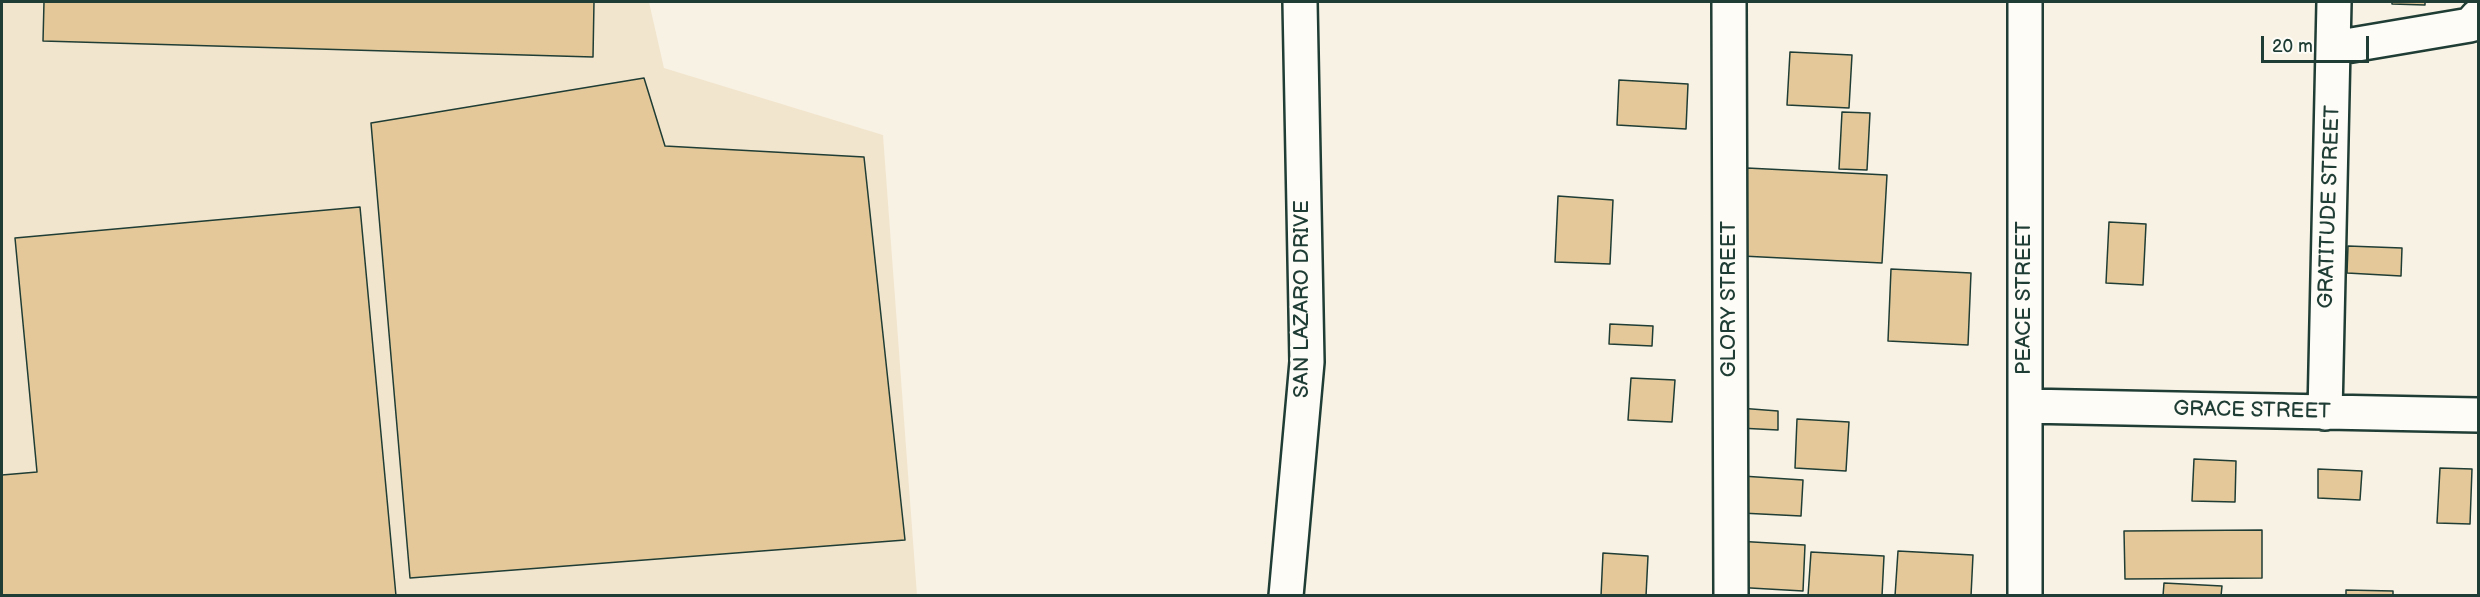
<!DOCTYPE html>
<html>
<head>
<meta charset="utf-8">
<style>
  body { margin:0 }
  #map { position:relative; width:2480px; height:597px; overflow:hidden; background:#f8f2e4; font-family:"Balsamiq Sans",sans-serif }
  canvas { display:block }
  .frame { position:absolute; inset:0; border:3px solid #1f3d34; pointer-events:none }
  .scale { position:absolute; left:2261px; top:36px; width:108px; height:27px; box-sizing:border-box; border:3px solid #1f3d34; border-top:0; padding-left:8px; font-size:18px; line-height:21px; white-space:nowrap; color:#1f3d34; -webkit-text-stroke:4px #fdfcf7; paint-order:stroke }
</style>
</head>
<body>
<div id="map">
<canvas width="2480" height="597"></canvas>
<div class="frame"></div>
<div class="scale">20 m</div>
</div>
<script>
const ctx = document.querySelector('canvas').getContext('2d');
ctx.lineJoin = 'round';
function paint(path, color) { ctx.fillStyle = color; ctx.fill(path, 'evenodd'); }
function trace(path, color, width, dash) { ctx.strokeStyle = color; ctx.lineWidth = width; ctx.lineCap = dash ? 'butt' : 'round'; ctx.setLineDash(dash || []); ctx.stroke(path); }
function write(font, color, halo, rows, align = 'center') {
  ctx.font = font + ' "Balsamiq Sans",sans-serif'; ctx.lineWidth = 6; ctx.setLineDash([]); ctx.textBaseline = 'middle'; ctx.strokeStyle = halo; ctx.fillStyle = color; for (const [text, x, y, turn = 0] of rows) {
    ctx.save(); ctx.translate(x, y); ctx.rotate((+turn || 0) * Math.PI / 180); ctx.textAlign = isNaN(turn) ? turn : align; if (halo) ctx.strokeText(text, 0, 0); ctx.fillText(text, 0, 0); ctx.restore();
  }
}
const built = new Path2D(`
  M2,2H649L664,68L883,135L917,595H2Z`);
const building = new Path2D(`
  M44,2H594L593,57L43,41Z
  M2392,2H2425V5L2392,4Z
  M1790,52L1852,55L1849,108L1787,105Z
  M644,78L665,146L864,157L905,540L410,578L371,123Z
  M1619,80L1688,84L1686,129L1617,125Z
  M1842,112L1870,113L1867,170L1839,169Z
  M1747,168L1887,175L1882,263L1742,256Z
  M1558,196L1613,200L1610,264L1555,262Z
  M360,207L396,596H2V475L37,472L15,238Z
  M2109,222L2146,224L2143,285L2106,283Z
  M2348,246L2402,248L2401,276L2347,273Z
  M1891,269L1971,273L1968,345L1888,341Z
  M1610,324L1653,326L1652,346L1609,344Z
  M1631,378L1675,380L1672,422L1628,420Z
  M1739,408L1778,411V430L1739,428Z
  M1797,419L1849,422L1846,471L1795,468Z
  M2194,459L2236,461L2235,502L2192,501Z
  M2440,468L2472,469L2470,524L2437,523Z
  M2318,469L2362,471L2360,500L2318,498Z
  M1742,476L1803,480L1801,516L1741,513Z
  M2262,530V578L2125,579L2124,531Z
  M1736,541L1805,545L1803,591L1733,587Z
  M1898,551L1973,555L1971,596H1895Z
  M1811,552L1884,556L1882,596H1808Z
  M1603,553L1648,556L1646,596H1601Z
  M2164,583L2222,586L2221,596H2163Z
  M2346,590L2393,591V596H2346Z`);
const minor = new Path2D(`
  M1729,2L1731,596
  M2025,2V596
  M2334,48L2470,25L2478,16
  M2025,406L2478,415
  M2325,413L2334,2`);
const tertiary = new Path2D(`
  M1286,596L1307,362L1300,2`);
const streetNames = [
  ["GRATITUDE STREET",2330,207,-88],
  ["PEACE STREET",2025,298,-90],
  ["SAN LAZARO DRIVE",1303,299,-90],
  ["GLORY STREET",1730,299,-90],
  ["GRACE STREET",2252,411,1]
];
paint(built, '#f2e5ce');
paint(building, '#e4c899');
trace(building, '#1f3d34', 1.5);
trace(minor, '#1f3d34', 38);
trace(tertiary, '#1f3d34', 38);
trace(minor, '#fdfcf7', 33);
trace(tertiary, '#fdfcf7', 33);
write('21px', '#1f3d34', '#fdfcf7', streetNames);
</script>
</body>
</html>
